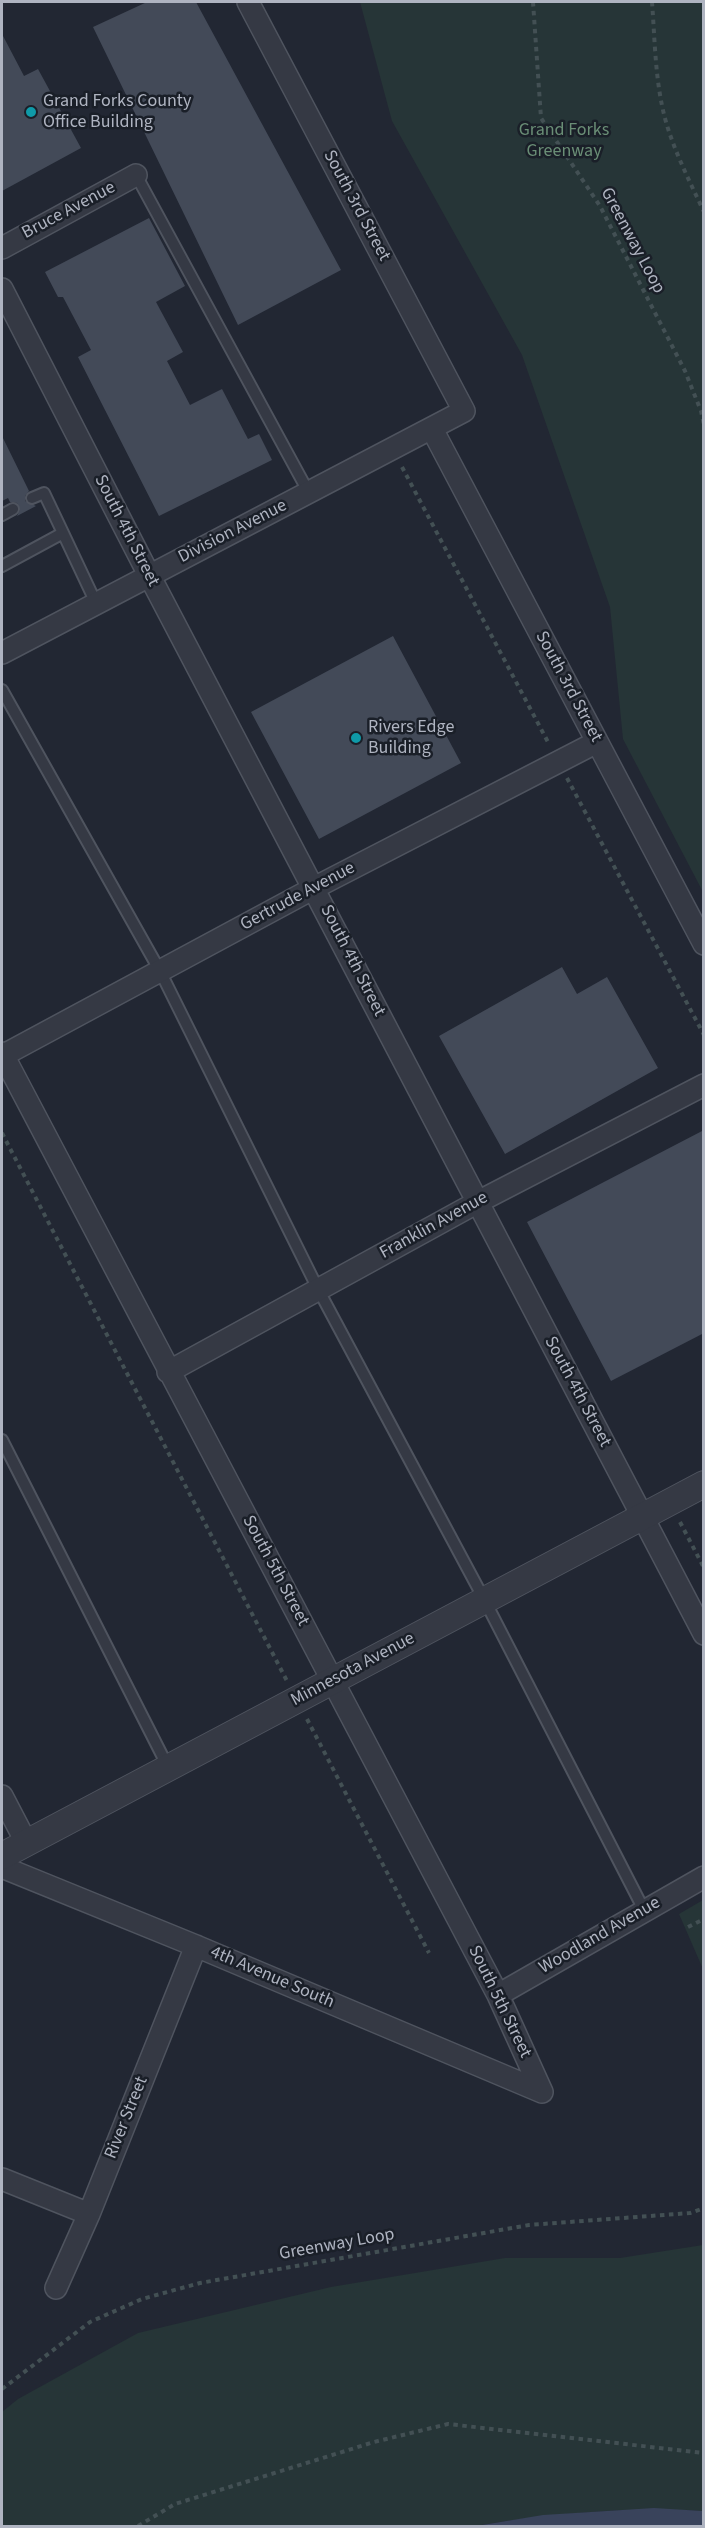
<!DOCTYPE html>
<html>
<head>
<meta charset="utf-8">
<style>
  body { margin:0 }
  #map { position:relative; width:705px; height:2528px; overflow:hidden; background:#222733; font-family:"Source Sans 3",sans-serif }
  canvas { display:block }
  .frame { position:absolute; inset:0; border:3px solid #afb4c1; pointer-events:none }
</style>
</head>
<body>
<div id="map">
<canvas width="705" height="2528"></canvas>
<div class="frame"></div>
</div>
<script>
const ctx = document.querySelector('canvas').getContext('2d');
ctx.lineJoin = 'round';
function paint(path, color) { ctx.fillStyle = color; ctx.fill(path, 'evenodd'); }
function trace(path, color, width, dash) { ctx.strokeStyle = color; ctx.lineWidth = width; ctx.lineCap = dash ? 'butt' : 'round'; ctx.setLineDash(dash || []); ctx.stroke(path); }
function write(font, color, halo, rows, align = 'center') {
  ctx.font = font + ' "Source Sans 3",sans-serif'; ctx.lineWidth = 5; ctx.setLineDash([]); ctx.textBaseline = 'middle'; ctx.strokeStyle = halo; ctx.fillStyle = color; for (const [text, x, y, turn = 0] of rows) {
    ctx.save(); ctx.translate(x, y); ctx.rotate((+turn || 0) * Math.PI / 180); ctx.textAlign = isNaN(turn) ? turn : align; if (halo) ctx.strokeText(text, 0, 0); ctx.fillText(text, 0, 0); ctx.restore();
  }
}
const green = new Path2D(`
  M360,2H703V892L623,739L610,607L522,355L392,121Z
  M703,1900V1969L679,1914Z
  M703,2245V2511C627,2507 552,2513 476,2526H2V2412L18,2399L138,2333L331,2287L505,2258H620Z`);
const water = new Path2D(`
  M654,2508L703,2511V2526H476L543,2515Z`);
const building = new Path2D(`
  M147,2H196L341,270L238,325L93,27Z
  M2,34L24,76L38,69L81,148L2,191Z
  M149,218L185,286L156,302L183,352L167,361L190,405L222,389L248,439L259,434L272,460L159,516L78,357L91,350L63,297H58L45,272Z
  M2,436L29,491L25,496V501L36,506L17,516L20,510L17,503L10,502L8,498L2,501Z
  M393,636L461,763L319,839L251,712Z
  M562,967L577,994L607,977L658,1068L505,1154L439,1036Z
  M704,1130V1333L611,1381L527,1222Z`);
const path = new Path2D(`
  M533,2L541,118L600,206L685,371L701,411L704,425
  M652,2C655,41 655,83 666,122C675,153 690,182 704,212
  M402,467L549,744
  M567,778L704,1035
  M2,1133L287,1681
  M680,1522L704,1568
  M307,1719L429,1953
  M688,1927L704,1919
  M2,2389L90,2322L142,2299L200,2283L529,2225L690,2213L704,2208
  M138,2526L175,2504L374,2442L448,2424L704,2453`);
const service = new Path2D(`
  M136,175L309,493
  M32,498L44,493L63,533
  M2,515L13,509
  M2,566L63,533L96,603
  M2,690L160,971L318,1289L485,1601L644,1910
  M2,1440L168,1767`);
const minor = new Path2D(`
  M2,248L136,175
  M2,289L149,575L704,1634
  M432,429L704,944
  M2,653L464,411L248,2
  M2,1053L498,1995L542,2092
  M2,1056L314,888L597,742
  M168,1372L476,1203L704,1085
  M2,1796L26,1842
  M2,1867L196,1946L542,2092
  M498,1995L704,1877
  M2,2179L89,2214
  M56,2288L89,2214L196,1946`);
const tertiary = new Path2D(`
  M2,1856L704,1484`);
const markers = [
  [31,112,6,"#0f9aa8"],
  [356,738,6,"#0f9aa8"]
];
const poiNames = [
  ["Grand Forks County",43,102],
  ["Office Building",43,123],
  ["Rivers Edge",368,728],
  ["Building",368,749]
];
const parkNames = [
  ["Grand Forks",564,131],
  ["Greenway",564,152]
];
const streetNames = [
  ["South 3rd Street",356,206,62],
  ["Bruce Avenue",69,211,-28],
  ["Greenway Loop",632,241,62],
  ["South 4th Street",126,531,63],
  ["Division Avenue",233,532,-27],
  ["South 3rd Street",568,687,62],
  ["Gertrude Avenue",298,897,-28],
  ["South 4th Street",352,961,63],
  ["Franklin Avenue",434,1226,-29],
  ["South 4th Street",577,1392,62],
  ["South 5th Street",275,1571,62],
  ["Minnesota Avenue",353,1670,-28],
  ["Woodland Avenue",600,1936,-30],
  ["4th Avenue South",272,1978,23],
  ["South 5th Street",499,2002,64],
  ["River Street",127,2118,-68],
  ["Greenway Loop",337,2245,-10]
];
paint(green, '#263537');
paint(water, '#39435b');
paint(building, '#434a58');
trace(service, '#4f545f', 14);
trace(minor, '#4f545f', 24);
trace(tertiary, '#4f545f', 28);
trace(path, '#435054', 4, [4.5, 4.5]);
trace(service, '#353944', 10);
trace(minor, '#353944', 21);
trace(tertiary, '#353944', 26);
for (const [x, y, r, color] of markers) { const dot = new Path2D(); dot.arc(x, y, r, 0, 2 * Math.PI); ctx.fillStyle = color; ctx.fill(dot); trace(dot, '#1a1f28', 2); }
write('18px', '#afb4c1', '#1a1f28', poiNames, 'left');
write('18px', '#6a8e76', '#1a1f28', parkNames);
write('18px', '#afb4c1', '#1a1f28', streetNames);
</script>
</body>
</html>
